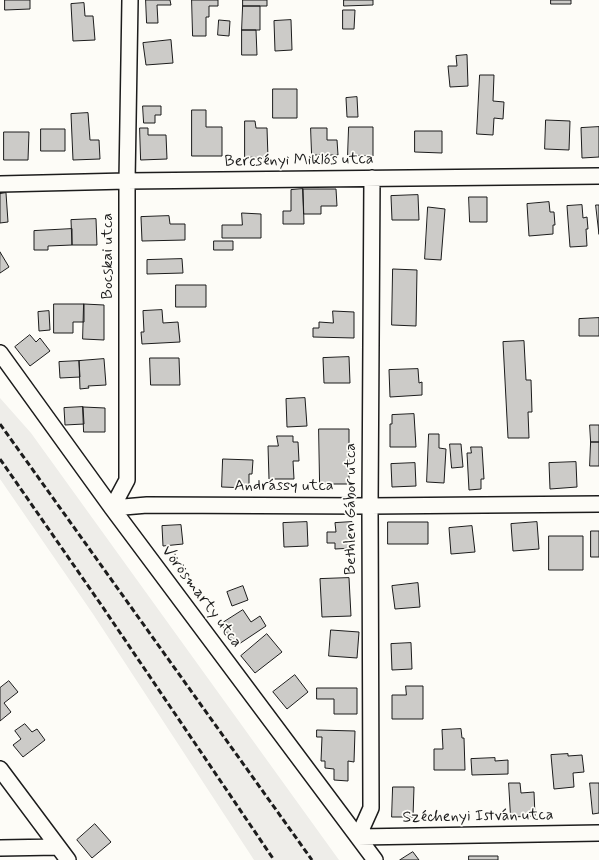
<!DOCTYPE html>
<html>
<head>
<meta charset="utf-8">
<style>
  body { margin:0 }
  canvas { display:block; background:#fdfcf7 }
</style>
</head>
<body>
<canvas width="599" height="860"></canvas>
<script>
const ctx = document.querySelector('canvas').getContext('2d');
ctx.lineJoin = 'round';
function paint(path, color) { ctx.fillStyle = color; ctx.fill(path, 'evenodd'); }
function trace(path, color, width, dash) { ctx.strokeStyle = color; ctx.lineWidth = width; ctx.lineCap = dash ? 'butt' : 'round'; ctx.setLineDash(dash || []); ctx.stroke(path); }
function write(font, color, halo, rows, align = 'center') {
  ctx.font = font + ' Mynerve,sans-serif'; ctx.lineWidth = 3.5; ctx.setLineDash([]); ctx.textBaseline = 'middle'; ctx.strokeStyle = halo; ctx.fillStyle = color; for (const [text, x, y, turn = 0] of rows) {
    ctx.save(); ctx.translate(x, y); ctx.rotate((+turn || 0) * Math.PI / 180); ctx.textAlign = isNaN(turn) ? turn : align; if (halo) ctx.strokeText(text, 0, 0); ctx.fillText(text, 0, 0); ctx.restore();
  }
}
const built = new Path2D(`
  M0,398L31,433L339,860H254L93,614L0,479Z`);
const building = new Path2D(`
  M5,0H30V9L5,10Z
  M146,0H170L171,5H157L158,23H147Z
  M192,0H218V6H209V17H206V36H193Z
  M243,0H267V6H243Z
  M344,0H373V5L344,6Z
  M551,0H571V4H551Z
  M84,3L85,16H93L95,40L73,41L71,4Z
  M243,6H260V30H242Z
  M343,10H355L354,29H343Z
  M219,20L230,21L229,36L218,35Z
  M291,20L292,50L275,51L274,21Z
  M242,30H256L257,55H242Z
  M171,40L173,63L146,65L143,43Z
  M467,55L468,86L450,87L448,66H457L456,56Z
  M480,75H494L493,101L504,102L503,119L494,118L493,135L477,134Z
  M273,89H297V118H273Z
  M357,97L358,117H347L346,98Z
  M143,106H161V115H155V123H144Z
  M192,110H206V127H222V156H192Z
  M88,113L90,140H99L100,159L73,160L71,114Z
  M546,120L570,121L569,150L545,149Z
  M245,121H255L256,128H267L268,158L245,157Z
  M349,127H373V156L348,155Z
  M599,127V157L582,158L581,128Z
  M140,128H148V135H166L167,159L141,160Z
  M311,128H327V140H337L338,155H312Z
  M41,129H65V151H41Z
  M415,131H442V153L415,152Z
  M4,132H29L28,160H4Z
  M303,189H336L337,206H321V214H304Z
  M303,189L304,224H283V211H291V190Z
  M6,193L8,222L0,223V194Z
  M418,195L419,220H392L391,196Z
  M469,197H487V222H470Z
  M549,202L550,212H554L555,225H553V234L529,236L527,204Z
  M582,205L583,218L587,217L588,229H586L587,246L570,247L567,206Z
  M596,205H599V234Z
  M428,207L445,209L441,260L425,259Z
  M242,213L261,214V238H222V225H242Z
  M169,216L170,224H185V240L142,241L141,217Z
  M96,219L97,245H72L71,220Z
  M72,229V245L48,246V250H34V231Z
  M214,241H233V250H214Z
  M0,252L9,267L0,273Z
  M182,259L183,273L147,274V260Z
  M393,269L417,270L416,326L392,325Z
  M176,285H206V307H176Z
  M54,304H84V322H73V333H54Z
  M84,304L104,305V340L83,339Z
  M162,310L163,323L178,322L180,342L142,344L141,332H144L143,311Z
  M49,311L50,330L39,331L38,312Z
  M333,311L354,312V338L313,337V328H319V322L333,323Z
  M599,318V336H579V319Z
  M30,335L36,342L40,338L50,351L30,366L15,347Z
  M524,341L526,380H531L532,412H528L529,438H508L503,342Z
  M349,357L350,383H324L323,358Z
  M150,358H179L180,385H151Z
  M104,359L106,385L88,386L89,388L80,389L79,361Z
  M79,361L80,377L60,378L59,362Z
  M418,369L419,383L422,382V395L390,397L389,370Z
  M305,398L307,426L287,427L286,399Z
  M83,407L84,424L65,425L64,408Z
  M83,407L105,408V432H84Z
  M414,414L416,447H390V424H392V415Z
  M590,425H599V442H591Z
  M319,429H349V484H320Z
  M429,434H439V448L446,449L444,483L427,482Z
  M277,436H293V442H298L299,461H293L294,479H269L268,446H278Z
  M591,442H599V466H590Z
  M450,444H461L463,467L452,468Z
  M471,447H482L484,479H481V489L469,490L467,453H471Z
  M223,459L253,460L252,474H249V488L222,487Z
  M576,462L577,487L550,489L549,463Z
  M415,463L416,486L392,487L391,464Z
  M307,522L308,546L284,547L283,523Z
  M352,522L353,548L335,549V543H327V532H336L335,523Z
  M388,522H428V544H388Z
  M537,522L539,549L513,551L511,524Z
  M181,525L183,544L163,546L162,526Z
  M472,526L475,552L451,554L449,528Z
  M591,531H599V557H591Z
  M549,536H583V570H549Z
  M349,578L351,616L322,617L320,579Z
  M418,583L420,607L395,609L392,586Z
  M243,586L248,600L232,606L227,592Z
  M243,610L251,622L260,616L266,626L236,646L221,624Z
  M331,630L359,632L357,658L329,656Z
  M267,634L282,652L255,673L241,656Z
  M411,643L412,669L392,670L391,644Z
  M295,675L308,692L287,709L273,692Z
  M9,681L18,692L4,703L11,712L0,721V688Z
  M406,686H423V719H392V695H406Z
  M317,688H357V714H334V699H317Z
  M25,724L32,732L37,729L45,740L23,757L13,745L21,739L15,731Z
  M461,729L462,738H464L465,770H434V749H443L442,730Z
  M317,730L355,731L354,762L348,761V781L334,780V769L325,768V761H321L322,737H317Z
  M568,754V756L582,755L584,772L573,773L574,787L554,789L551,755Z
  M495,758V761L508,760V774L472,775L471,759Z
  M509,783H520L521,793L534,792L535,816L511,817Z
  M590,783H599V813L593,814Z
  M393,787H414L413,817H392Z
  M95,824L111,842L92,858L77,840Z
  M413,852L419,860H400Z
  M469,856H498V860H469Z`);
const street = new Path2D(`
  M0,184L127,181L599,176
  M0,353L112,508L375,860
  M112,508L127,480V181L130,0
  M112,508L147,505L370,506L599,504
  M0,769L68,860
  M358,837L371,808L370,506L372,178
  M358,837L599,833
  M0,848L58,847`);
const rail = new Path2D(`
  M0,424L312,860
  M0,459L102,606L274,860`);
const streetNames = [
  ["Bercsényi Miklós utca",299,161,-1],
  ["Bocskai utca",109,256,-90],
  ["Andrássy utca",284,487],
  ["Bethlen Gábor utca",352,509,-90],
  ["Vörösmarty utca",201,597,53],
  ["Széchenyi István utca",478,817,-1]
];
paint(built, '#eeede9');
paint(building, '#cccbc8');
trace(building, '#1c1c1c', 1);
trace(street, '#1c1c1c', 18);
trace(street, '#fdfcf7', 15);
trace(rail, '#1c1c1c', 3, [6, 3]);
write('16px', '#1c1c1c', '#fdfcf7', streetNames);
</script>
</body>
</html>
